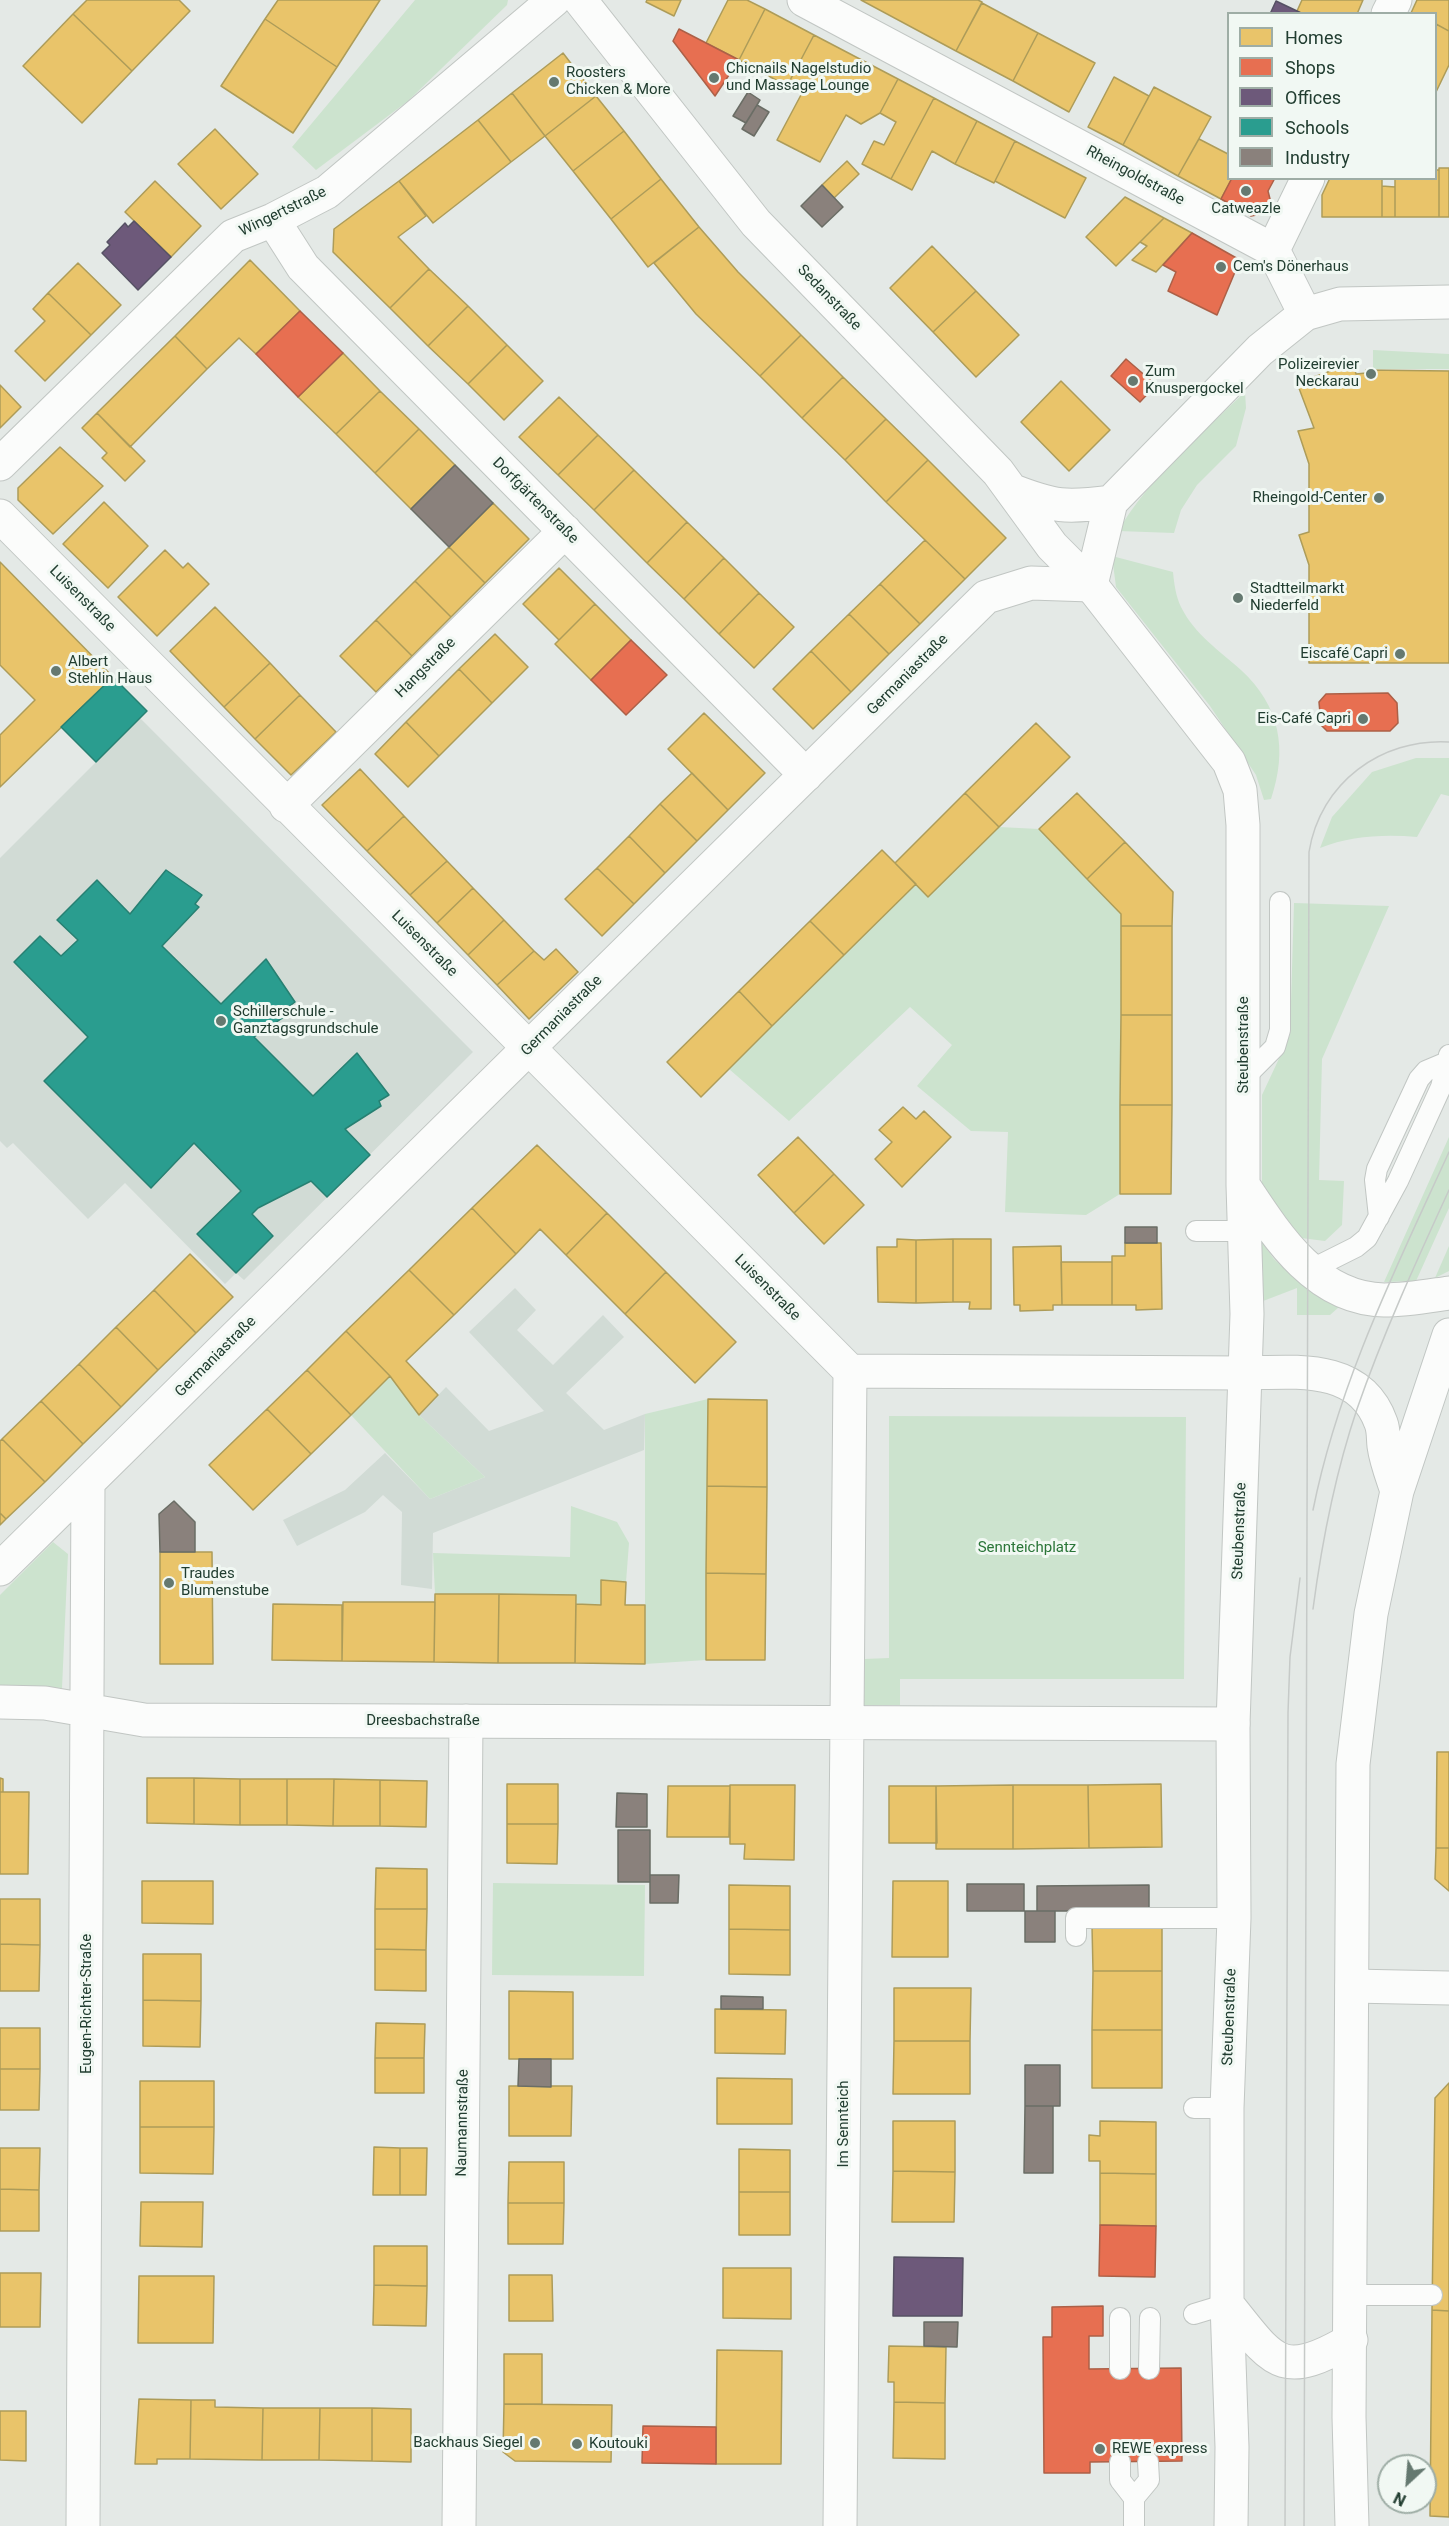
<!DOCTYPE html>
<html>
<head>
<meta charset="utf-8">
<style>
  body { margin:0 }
  #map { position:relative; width:1449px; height:2526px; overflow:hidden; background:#e4e9e6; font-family:Roboto,sans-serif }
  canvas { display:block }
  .legend { position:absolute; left:1227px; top:12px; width:210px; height:168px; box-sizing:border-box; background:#f1f8f3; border:2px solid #9eada5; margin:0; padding:8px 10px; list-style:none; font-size:18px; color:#213d30 }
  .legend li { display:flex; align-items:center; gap:12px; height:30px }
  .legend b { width:30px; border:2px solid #9eada5 }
  .north { position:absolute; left:1377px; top:2454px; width:60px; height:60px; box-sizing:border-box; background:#f1f8f3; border:2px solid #9eada5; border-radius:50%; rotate:206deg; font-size:16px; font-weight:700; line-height:24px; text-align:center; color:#213d30 }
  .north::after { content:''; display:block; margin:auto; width:21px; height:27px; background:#657970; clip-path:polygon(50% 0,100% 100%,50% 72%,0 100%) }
</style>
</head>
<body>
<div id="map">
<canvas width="1449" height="2526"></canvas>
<ul class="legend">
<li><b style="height:16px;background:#e9c46a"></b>Homes</li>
<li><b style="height:16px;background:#e76f51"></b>Shops</li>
<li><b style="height:16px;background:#6d597a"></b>Offices</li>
<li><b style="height:16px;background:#2a9d8f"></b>Schools</li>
<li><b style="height:16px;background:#8a817c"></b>Industry</li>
</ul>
<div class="north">N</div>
</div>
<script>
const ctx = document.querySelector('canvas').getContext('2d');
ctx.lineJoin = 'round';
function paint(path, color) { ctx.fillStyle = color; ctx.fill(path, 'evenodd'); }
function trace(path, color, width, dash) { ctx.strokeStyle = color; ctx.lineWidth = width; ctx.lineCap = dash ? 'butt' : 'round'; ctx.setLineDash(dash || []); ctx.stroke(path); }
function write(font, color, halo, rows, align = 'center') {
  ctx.font = font + ' Roboto,sans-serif'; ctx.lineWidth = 6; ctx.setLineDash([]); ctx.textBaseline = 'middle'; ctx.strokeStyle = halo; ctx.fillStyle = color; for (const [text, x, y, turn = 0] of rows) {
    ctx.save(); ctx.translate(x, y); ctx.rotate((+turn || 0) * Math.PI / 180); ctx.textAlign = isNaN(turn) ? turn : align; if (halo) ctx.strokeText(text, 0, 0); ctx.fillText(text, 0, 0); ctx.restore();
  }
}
const built = new Path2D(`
  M140,718L473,1052L244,1280L236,1273L225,1284L125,1183L88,1219L13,1143L7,1148L0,1141V858Z
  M515,1288L536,1310L517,1330L553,1365L603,1315L624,1337L566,1393L604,1430L645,1414L644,1450L433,1533L432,1589L401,1585L402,1512L383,1495L365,1512L297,1546L283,1520L345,1490L385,1453L430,1499L485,1477L419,1415L446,1387L489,1431L544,1411L469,1332Z`);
const green = new Path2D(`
  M415,0H508L507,5L408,101L316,170L292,147Z
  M1373,350L1449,354V369H1373Z
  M1245,392L1246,408L1236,446L1197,485L1181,510L1174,533L1118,531C1150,477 1200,435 1245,392Z
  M1112,556L1173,572C1174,583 1176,597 1181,607C1195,635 1219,650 1241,670C1280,706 1288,749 1271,799L1264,800L1256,775L1210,706L1116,587Z
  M1416,758H1449V796L1441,794L1417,837C1384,834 1350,836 1320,848L1332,817L1372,772Z
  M999,827L1039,829L1121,914L1120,1194L1086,1215L1005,1212L1008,1132L971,1131L917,1086L952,1045L910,1007L789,1121L729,1069L916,884L928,897Z
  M1294,903L1389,906L1322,1059L1319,1180L1344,1181L1342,1225L1325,1241L1301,1238L1262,1191V1095L1290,1035Z
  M1449,1137V1208L1416,1281L1384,1282Z
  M1263,1244L1274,1259L1296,1279L1339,1307L1330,1315H1297V1288L1258,1303L1259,1245Z
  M1449,1246V1271L1435,1278Z
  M390,1376L419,1415L485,1477L430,1499L351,1415Z
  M708,1399L706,1660L645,1664V1414Z
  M889,1416L1186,1417L1184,1679H900V1705H864V1659L889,1658Z
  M571,1506L617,1522L629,1543L626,1582L601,1580V1605L576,1604V1595L435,1594L433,1553L570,1557Z
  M53,1542L68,1554L62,1688L0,1686V1595Z
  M493,1883L645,1885L644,1976L492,1975Z`);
const homes = new Path2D(`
  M87,0H179L190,11L132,71L73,14Z
  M278,0H380L337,67L265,19Z
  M647,0H681L674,16L646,2Z
  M728,0H747L765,9L739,60L706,43Z
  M861,0H978L982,2L956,51Z
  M1302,0H1363L1357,14H1303L1297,11Z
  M1417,0H1449V31L1436,24V14L1411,13Z
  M982,3L1038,33L1013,81L956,51Z
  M765,9L814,35L787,86L739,60Z
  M73,14L132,71L82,123L23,66Z
  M265,19L337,67L293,133L221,86Z
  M1436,24L1449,31V65L1436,92Z
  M1038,33L1095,63L1069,112L1013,81Z
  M814,35L898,79L880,113L861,124L846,115L820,162L777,140L802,93L787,86Z
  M563,53L596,96L545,136L512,93Z
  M1114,77L1149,96L1123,145L1088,127Z
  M898,79L934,98L891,179L862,164L874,141L884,145L896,122L880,113Z
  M1154,87L1211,117L1178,176L1123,145Z
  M512,93L545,136L511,162L478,120Z
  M596,96L624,131L573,171L545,136Z
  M934,98L977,121L955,164L932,151L912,190L891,179Z
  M478,120L511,162L433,223L399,181Z
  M977,121L1015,141L994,183L955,164Z
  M215,129L258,174L221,209L178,164Z
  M624,131L661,179L611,219L573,171Z
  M1199,139L1228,154V178H1232L1221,199L1178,176Z
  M1015,141L1086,178L1065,218L995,181Z
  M847,161L859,174L834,198L822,185Z
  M1439,168H1449V217H1439Z
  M1436,170H1439V217H1395V178H1436Z
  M1330,178H1382V217H1322V195Z
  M661,179L699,227L648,267L611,219Z
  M155,181L201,226L171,257L125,212Z
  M399,181L426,216L398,237L429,269L390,308L333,252L334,229Z
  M1382,186L1395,187V217H1382Z
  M1125,197L1164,218L1116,266L1086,237Z
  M1164,218L1192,233L1156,272L1132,260L1147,246L1140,242Z
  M699,227L738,272L801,335L760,376L696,314L654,263Z
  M932,246L976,291L933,332L890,288Z
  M250,260L300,311L256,354L239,338L207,369L175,336Z
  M78,263L121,305L91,335L48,293Z
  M429,269L468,306L428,346L390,308Z
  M976,291L1019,335L976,377L933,332Z
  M48,293L91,335L45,381L15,351L45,321L33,309Z
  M468,306L507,345L468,384L428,346Z
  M801,335L843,377L802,418L760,376Z
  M175,336L207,369L130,447L97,413Z
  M507,345L543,381L504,420L468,384Z
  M343,353L380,391L336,434L298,397Z
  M1353,363L1356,374L1366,373V370L1449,371V663H1309V565L1299,535L1309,532V464L1298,431L1314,428L1297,383Z
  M843,377L886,419L845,460L802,418Z
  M1061,381L1110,430L1069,471L1021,422Z
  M0,385L21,407L0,428Z
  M380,391L419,429L375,473L336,434Z
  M559,397L598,435L558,475L519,437Z
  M97,413L145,461L125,481L102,458L107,453L82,428Z
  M886,419L928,460L886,502L845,460Z
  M419,429L455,465L411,509L375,473Z
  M598,435L634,470L594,510L558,475Z
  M60,447L103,486L53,534L18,500V488Z
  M928,460L1006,538L965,579L886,502Z
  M634,470L687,522L647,563L594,510Z
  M104,502L148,546L108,588L63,544Z
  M493,503L529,539L485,583L449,547Z
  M687,522L724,558L684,599L647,563Z
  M925,540L965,579L920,624L880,584Z
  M449,547L485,583L451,617L415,581Z
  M165,550L183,568L188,563L209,584L157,636L118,597Z
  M724,558L759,593L719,634L684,599Z
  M0,562L113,677L0,787V735L35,700L0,665Z
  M559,568L595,604L559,640L523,604Z
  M415,581L451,617L412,656L376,620Z
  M880,584L920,624L889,654L849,614Z
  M759,593L794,627L754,668L719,634Z
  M595,604L631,640L591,680L555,644Z
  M215,607L270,663L224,707L170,651Z
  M849,614L889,654L851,692L811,651Z
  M376,620L412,656L376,692L340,656Z
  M495,634L528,667L492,703L459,669Z
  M811,651L851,692L813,729L773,689Z
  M270,663L300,695L255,739L224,707Z
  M459,669L492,703L439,756L406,722Z
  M300,695L336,732L291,775L255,739Z
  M704,713L765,773L728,810L668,749Z
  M406,722L439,756L408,787L375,754Z
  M1036,723L1070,757L999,827L965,793Z
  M360,769L404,816L367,851L322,805Z
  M692,773L728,810L697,841L660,804Z
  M965,793L999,827L928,897L895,863Z
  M1077,793L1125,842L1087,879L1039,829Z
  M660,804L697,841L665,873L629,836Z
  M404,816L447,861L410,895L367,851Z
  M629,836L665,873L634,904L597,868Z
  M1125,842L1173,892L1172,926H1121V914L1087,879Z
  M882,850L916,884L844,955L810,921Z
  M447,861L473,888L437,923L410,895Z
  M597,868L634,904L602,936L565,899Z
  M473,888L504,920L468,955L437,923Z
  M504,920L534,951L497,985L468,955Z
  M810,921L844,955L772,1026L739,991Z
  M1121,926H1172V1015H1121Z
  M556,949L578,972L529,1019L497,985L534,951L544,960Z
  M739,991L772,1026L701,1097L667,1062Z
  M1121,1015H1172V1105H1120Z
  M1120,1105H1172L1171,1194H1120Z
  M903,1107L916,1119L924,1111L951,1137L902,1187L875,1159L892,1142L879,1130Z
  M798,1137L834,1174L794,1213L758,1175Z
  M537,1145L607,1213L566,1255L540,1229L516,1254L472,1208Z
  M834,1174L864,1205L824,1244L794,1213Z
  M472,1208L516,1254L454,1315L409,1270Z
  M607,1213L666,1272L625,1314L566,1255Z
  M897,1239L916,1240V1303L878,1302L877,1247H897Z
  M953,1239H991V1309H969L970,1302H953Z
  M953,1239V1302L916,1303V1240Z
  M1125,1243H1161L1162,1309L1136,1310V1305H1112V1256H1125Z
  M1061,1246L1062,1305H1053V1310L1020,1311V1305H1014L1013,1247Z
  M190,1254L233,1297L196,1333L154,1290Z
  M1061,1262H1112V1305H1062Z
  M409,1270L454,1315L406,1361L438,1395L419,1415L390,1376L346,1331Z
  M666,1272L736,1342L695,1383L625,1314Z
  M154,1290L196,1333L158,1370L116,1327Z
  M116,1327L158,1370L121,1407L79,1364Z
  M346,1331L390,1376L351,1415L307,1370Z
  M79,1364L121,1407L83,1444L41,1401Z
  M307,1370L351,1415L311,1454L267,1409Z
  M708,1399L767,1400V1487L707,1486Z
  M41,1401L83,1444L45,1482L2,1439Z
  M267,1409L311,1454L253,1510L209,1465Z
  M2,1439L45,1482L6,1519L0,1513V1441Z
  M707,1486L767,1487L766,1574L706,1573Z
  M0,1513L6,1519L0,1525Z
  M160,1552H212L213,1664H160Z
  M706,1573L766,1574L765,1660H706Z
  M601,1580L626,1582L625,1605H645V1664L575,1663L576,1604L601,1605Z
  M435,1594H499L498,1663L434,1662Z
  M499,1594L576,1595L575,1663H498Z
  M343,1602H435L434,1662L342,1661Z
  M273,1604L342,1605V1661L272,1660Z
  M1437,1752H1449V1848H1436Z
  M0,1778L3,1779V1792H0Z
  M147,1778H194V1824L147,1823Z
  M194,1778L240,1779V1825L194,1824Z
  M240,1779H287V1825H240Z
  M287,1779H334L333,1826L287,1825Z
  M334,1779L380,1780V1826H333Z
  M380,1780L427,1781L426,1827L380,1826Z
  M507,1784H558V1824H507Z
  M1161,1784L1162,1847L1089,1848L1088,1785Z
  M730,1785H795L794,1860L744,1859L745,1844H730Z
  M1013,1785H1088L1089,1848L1013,1849Z
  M1013,1785V1849H936V1786Z
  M668,1786H730L729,1837H667Z
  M889,1786H936L937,1843H889Z
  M0,1792H29L28,1874H0Z
  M507,1824H558L557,1864L507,1863Z
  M1436,1848H1449V1891L1435,1879Z
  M376,1868L427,1869V1909H375Z
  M142,1881H213V1924L142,1923Z
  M893,1881H948V1957H892Z
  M729,1885L790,1886V1930L729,1929Z
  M0,1899H40V1945L0,1944Z
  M375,1909H427L426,1950L375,1949Z
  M1092,1926H1162V1971H1093Z
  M729,1929L790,1930V1975L729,1974Z
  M0,1944L40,1945L39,1991H0Z
  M375,1949L426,1950V1991L375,1990Z
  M143,1954H201V2001L143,2000Z
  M1093,1971H1162V2030H1092Z
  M894,1988H971L970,2041H894Z
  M509,1991L573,1992V2059H509Z
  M143,2000L201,2001L200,2047L143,2046Z
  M715,2009L786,2010L785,2054L715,2053Z
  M376,2023L425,2024L424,2058H375Z
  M0,2028H40V2069H0Z
  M1092,2030H1162V2088H1092Z
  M894,2041H970V2094H893Z
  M375,2058H424V2093H375Z
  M0,2069H40L39,2110H0Z
  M717,2078L792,2079V2124H717Z
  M140,2081H214V2127H140Z
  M1449,2083V2311L1432,2310L1435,2098Z
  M509,2086H572L571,2136H509Z
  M893,2121H955V2172L893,2171Z
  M1100,2121L1156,2122V2174L1100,2173V2161H1089V2135L1100,2136Z
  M140,2127H214L213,2174L140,2173Z
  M374,2147L400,2148V2195H373Z
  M0,2148H40L39,2190L0,2189Z
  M400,2148H427L426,2195H400Z
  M739,2149L790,2150V2192H739Z
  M509,2162H564V2203H508Z
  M893,2171L955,2172L954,2222H892Z
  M1100,2173L1156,2174V2226L1100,2225Z
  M0,2189L39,2190V2231H0Z
  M739,2192H790V2235H739Z
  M141,2202H203L202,2247L140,2246Z
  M508,2203H564L563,2244H508Z
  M374,2246H427V2286L374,2285Z
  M723,2268H791V2319L723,2318Z
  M0,2273H41L40,2327H0Z
  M509,2275H552L553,2321H509Z
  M139,2276H214L213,2343H138Z
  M374,2285L427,2286L426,2326L373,2325Z
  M1432,2310L1449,2311V2517L1430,2516Z
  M889,2346L946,2347L945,2403L894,2402V2382H888Z
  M717,2350L782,2351L781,2464H716Z
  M504,2354H542V2404H504Z
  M139,2399L191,2400L190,2459H157V2464H135Z
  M191,2400H215V2407L263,2408L262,2460L190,2459Z
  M894,2402L945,2403V2459L893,2458Z
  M504,2404L612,2405L611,2462L515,2461L503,2452Z
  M263,2408H320L319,2460H262Z
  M320,2408H372V2461L319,2460Z
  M372,2408L411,2409V2462L372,2461Z
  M0,2411H26V2461L0,2460Z`);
const shops = new Path2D(`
  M679,29L739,60L715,96L673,41Z
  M1232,178H1275L1268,191L1271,203L1262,214L1251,216L1221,199Z
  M1192,233L1240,260L1217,315L1168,291L1176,272L1163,265Z
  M300,311L343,353L298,397L256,354Z
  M1126,359L1156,385L1140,402L1111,376Z
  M631,640L667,675L626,715L591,680Z
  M1388,693L1397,703L1398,723L1390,731H1327L1321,725L1319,702L1326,694Z
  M1100,2225L1156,2226L1155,2277L1099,2276Z
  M1103,2306V2336H1089V2369L1181,2368L1182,2461L1090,2462V2473H1044L1043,2337H1052V2307Z
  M643,2426L716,2427V2464L642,2463Z`);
const offices = new Path2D(`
  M1276,1L1297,11L1303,14H1270Z
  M134,221L171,257L138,290L102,253L110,245L107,242L125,223L128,227Z
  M894,2257L963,2258L962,2316H893Z`);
const schools = new Path2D(`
  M113,677L147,711L96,762L61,727Z
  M166,870L202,895L195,904L199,907L162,946L221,1004L266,959L295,1002L287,1008L290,1013L254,1037L313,1096L357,1053L389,1095L379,1101L381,1106L345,1129L370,1155L327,1197L311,1181L258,1208L252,1214L273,1236L236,1273L197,1234L241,1191L194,1143L151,1188L44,1081L88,1037L14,962L40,936L61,956L78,940L57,920L97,880L130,914Z`);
const industry = new Path2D(`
  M748,92L760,100L746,123L733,116Z
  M757,105L769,112L754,136L742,129Z
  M822,185L843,207L822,227L801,206Z
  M455,465L493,503L449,547L411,509Z
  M1125,1227H1157V1243H1125Z
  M174,1501L195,1522V1552H160L159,1514Z
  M617,1793L647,1794V1827H616Z
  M618,1830H650V1882H618Z
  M650,1875H679L678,1903H650Z
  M967,1884H1024V1911H967Z
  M1149,1885V1911H1037V1886Z
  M1025,1911H1055V1942H1025Z
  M721,1996L763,1997V2009H721Z
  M519,2059H551V2087L518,2086Z
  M1025,2065H1060V2106H1025Z
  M1025,2106H1053V2173H1024Z
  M924,2322H958L957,2347L924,2346Z`);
const service = new Path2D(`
  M1243,1079L1275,1047L1280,1030V902
  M1379,1217L1375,1180L1377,1169L1419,1079L1426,1071L1445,1063
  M1196,1231H1244
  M1310,1270L1356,1247L1367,1238L1398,1181L1441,1087L1449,1055
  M1076,1936V1918H1234
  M1194,2108H1227
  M1351,2295H1432
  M1194,2314L1227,2304
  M1120,2369V2318
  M1149,2369L1150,2318
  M1120,2462V2480L1134,2498L1149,2480L1148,2462
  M1134,2498V2526`);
const minor = new Path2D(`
  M804,0L1273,250L1305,314
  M1388,14L1395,0
  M273,220L303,267L806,775
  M1273,250L1308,178
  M0,464L233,236L273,220L327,192L554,0
  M0,516L850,1371
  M286,806L565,531
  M850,1371L1246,1373
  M0,1569L986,597L1031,583L1091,585
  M0,1702L45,1703L144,1720L1233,1724
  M1352,1986L1449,1988
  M83,2526L88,1483
  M459,2526L466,1721
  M840,2526L850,1371`);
const tertiary = new Path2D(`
  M580,0L756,223L998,472L1052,546L1091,585L1229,762L1240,790L1243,825V1185L1247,1314L1233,1724L1234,1918L1227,2108V2304L1232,2447L1231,2526
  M1011,490C1054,507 1066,508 1111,502
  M1091,585L1111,502L1260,350L1305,314L1340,304L1449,302
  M1243,1185C1276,1235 1316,1299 1384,1300C1406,1300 1428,1296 1449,1293
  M1246,1373C1297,1372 1360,1364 1381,1423C1384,1431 1383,1438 1384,1446C1386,1461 1392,1476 1397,1491
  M1227,2304C1273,2361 1280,2382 1351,2340
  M1352,2526L1349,2417L1353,1764L1371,1614L1397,1491L1449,1335`);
const tram = new Path2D(`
  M1313,1510C1338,1384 1396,1268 1449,1152
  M1313,1609C1322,1541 1335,1474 1357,1409C1383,1334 1416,1262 1449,1190
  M1285,2526L1288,1713L1290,1657L1300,1578
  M1304,2526L1309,852C1320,783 1381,738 1449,742`);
const markers = [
  [714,78,6,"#657970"],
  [554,82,6,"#657970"],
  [1246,191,6,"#657970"],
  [1221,267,6,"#657970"],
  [1371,374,6,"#657970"],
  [1133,381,6,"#657970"],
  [1379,498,6,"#657970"],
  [1238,598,6,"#657970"],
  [1400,654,6,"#657970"],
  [56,671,6,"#657970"],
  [1363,719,6,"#657970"],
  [221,1021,6,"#657970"],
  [169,1583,6,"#657970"],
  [535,2443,6,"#657970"],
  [577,2444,6,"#657970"],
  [1100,2449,6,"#657970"]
];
const poiNames = [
  ["Chicnails Nagelstudio",726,69],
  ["und Massage Lounge",726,86],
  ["Roosters",566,73],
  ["Chicken & More",566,90],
  ["Catweazle",1246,209,"center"],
  ["Cem's Dönerhaus",1233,267],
  ["Polizeirevier",1359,365,"right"],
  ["Neckarau",1359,382,"right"],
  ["Zum",1145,372],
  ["Knuspergockel",1145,389],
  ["Rheingold-Center",1367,498,"right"],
  ["Stadtteilmarkt",1250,589],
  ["Niederfeld",1250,606],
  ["Eiscafé Capri",1388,654,"right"],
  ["Albert",68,662],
  ["Stehlin Haus",68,679],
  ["Eis-Café Capri",1351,719,"right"],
  ["Schillerschule -",233,1012],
  ["Ganztagsgrundschule",233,1029],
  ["Traudes",181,1574],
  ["Blumenstube",181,1591],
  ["Backhaus Siegel",523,2443,"right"],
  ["Koutouki",589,2444],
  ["REWE express",1112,2449]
];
const streetNames = [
  ["Rheingoldstraße",1135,176,28],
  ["Wingertstraße",283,212,-26],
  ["Sedanstraße",829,298,46],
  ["Dorfgärtenstraße",535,501,45],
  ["Luisenstraße",82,599,45],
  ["Hangstraße",426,668,-45],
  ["Germaniastraße",908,675,-45],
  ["Luisenstraße",424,944,45],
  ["Germaniastraße",562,1016,-45],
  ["Steubenstraße",1244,1045,-90],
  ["Luisenstraße",767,1288,45],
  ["Germaniastraße",216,1357,-45],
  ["Steubenstraße",1240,1531,-88],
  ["Dreesbachstraße",423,1721],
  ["Eugen-Richter-Straße",87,2004,-90],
  ["Steubenstraße",1230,2017,-88],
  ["Naumannstraße",463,2123,-89],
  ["Im Sennteich",844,2124,-90]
];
const parkNames = [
  ["Sennteichplatz",1027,1548]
];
paint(built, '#d1dbd5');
paint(green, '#cce3ce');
paint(homes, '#e9c46a');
trace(homes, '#ad9c59', 1.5);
paint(shops, '#e76f51');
trace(shops, '#ac6047', 1.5);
paint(offices, '#6d597a');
trace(offices, '#565164', 1.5);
paint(schools, '#2a9d8f');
trace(schools, '#278072', 1.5);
paint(industry, '#8a817c');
trace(industry, '#6a6d65', 1.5);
trace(service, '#c1c6c3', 22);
trace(minor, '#c1c6c3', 35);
trace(tertiary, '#c1c6c3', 35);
trace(service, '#fbfcfb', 20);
trace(minor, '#fbfcfb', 33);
trace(tertiary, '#fbfcfb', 33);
trace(tram, '#c6cac8', 1.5);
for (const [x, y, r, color] of markers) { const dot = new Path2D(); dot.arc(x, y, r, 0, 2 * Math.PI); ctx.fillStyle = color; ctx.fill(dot); trace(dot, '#f1f8f3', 2); }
write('15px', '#213d30', '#f1f8f3', poiNames, 'left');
write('15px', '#213d30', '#f1f8f3', streetNames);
write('15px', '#2a7538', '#f1f8f3', parkNames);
</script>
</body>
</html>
